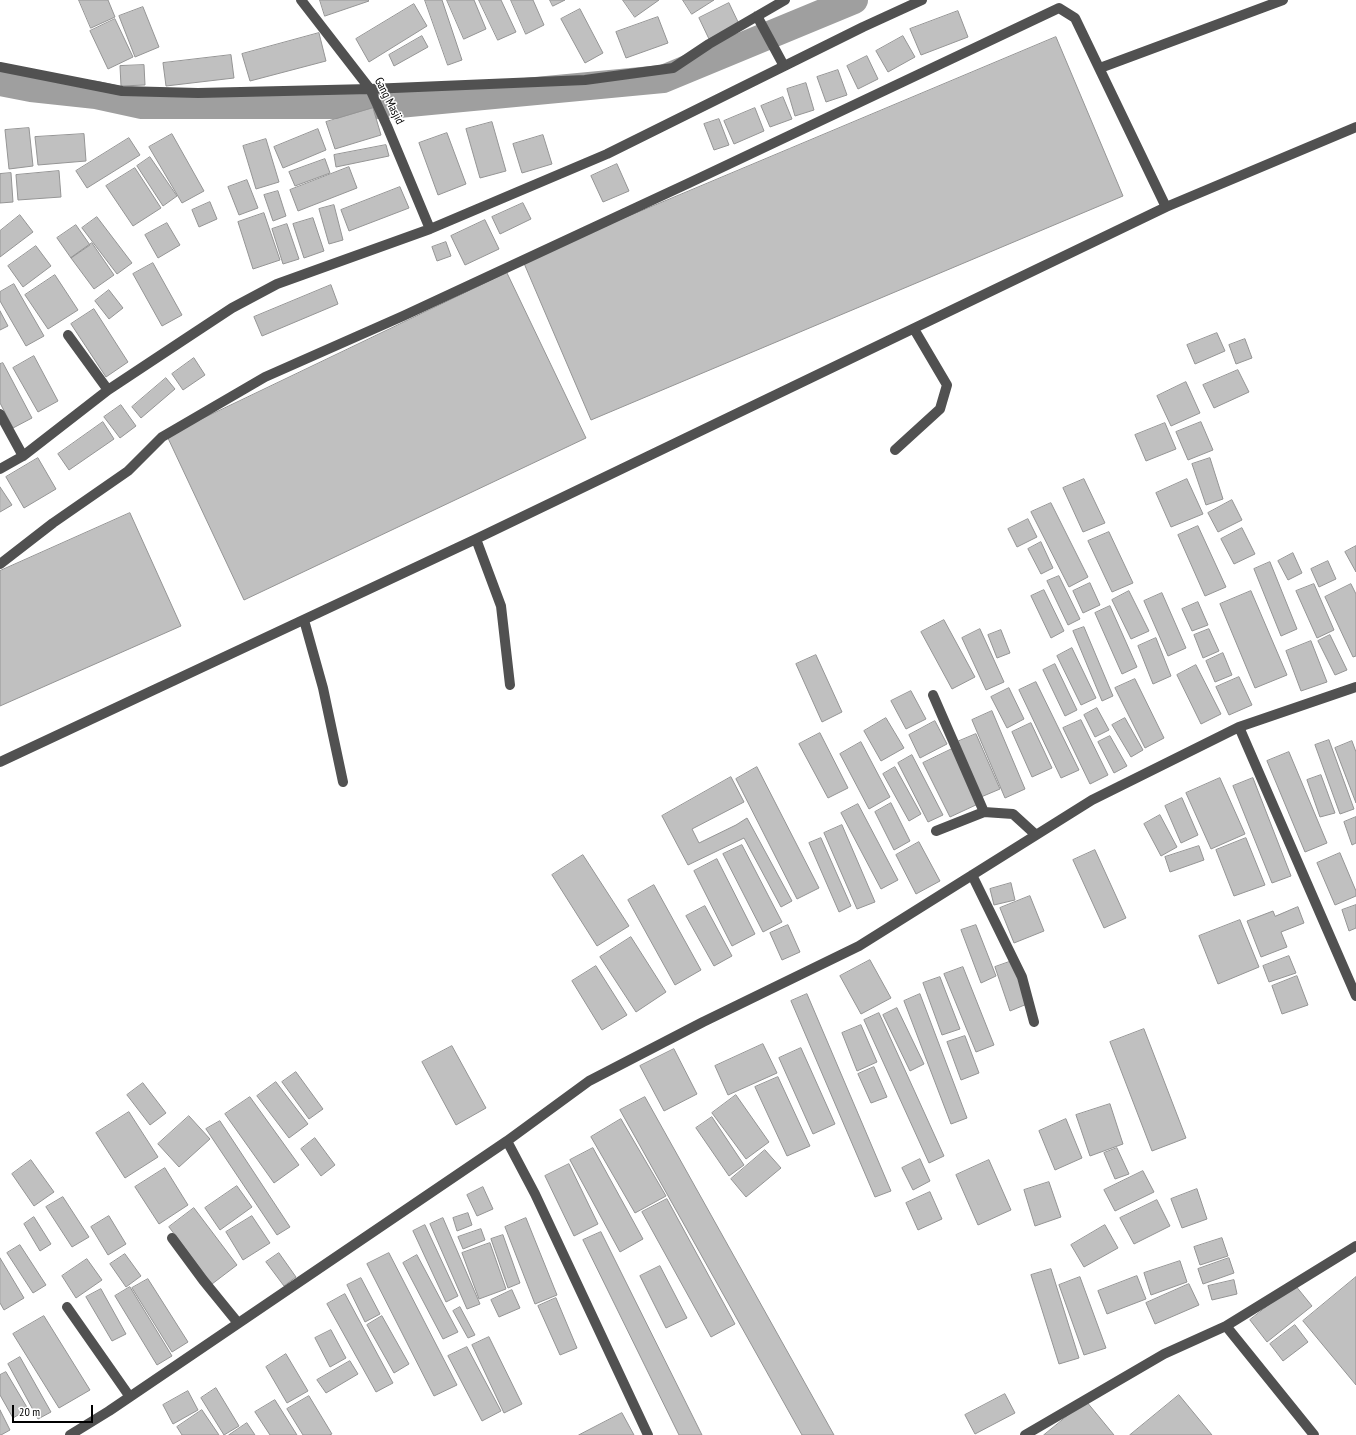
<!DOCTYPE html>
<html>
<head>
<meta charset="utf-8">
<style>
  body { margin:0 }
  #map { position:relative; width:1356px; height:1435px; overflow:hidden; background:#fff; font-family:"PT Sans Narrow",sans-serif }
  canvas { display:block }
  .scale { position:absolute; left:12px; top:1405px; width:81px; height:18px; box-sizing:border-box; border:2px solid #000; border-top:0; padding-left:5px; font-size:12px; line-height:14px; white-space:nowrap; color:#000; -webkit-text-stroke:3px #fff; paint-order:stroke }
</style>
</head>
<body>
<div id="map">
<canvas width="1356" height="1435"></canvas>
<div class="scale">20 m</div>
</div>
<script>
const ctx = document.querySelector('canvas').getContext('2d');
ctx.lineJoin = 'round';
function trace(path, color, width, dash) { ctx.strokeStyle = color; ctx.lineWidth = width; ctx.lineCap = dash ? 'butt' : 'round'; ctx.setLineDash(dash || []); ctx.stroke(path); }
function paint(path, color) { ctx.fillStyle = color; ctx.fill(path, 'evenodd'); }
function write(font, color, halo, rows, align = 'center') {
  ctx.font = font + ' "PT Sans Narrow",sans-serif'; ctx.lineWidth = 3; ctx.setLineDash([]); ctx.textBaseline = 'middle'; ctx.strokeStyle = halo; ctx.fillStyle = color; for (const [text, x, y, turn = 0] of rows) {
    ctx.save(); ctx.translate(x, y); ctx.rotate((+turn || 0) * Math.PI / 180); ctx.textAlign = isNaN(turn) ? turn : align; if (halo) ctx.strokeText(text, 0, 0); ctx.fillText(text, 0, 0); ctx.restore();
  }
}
const canal = new Path2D(`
  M0,82L31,88L96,95L142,105H388L663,79L854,0`);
const building = new Path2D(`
  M79,0H108L115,17L91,28Z
  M320,0H368L369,1L325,16Z
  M425,0H442L462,60L448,65Z
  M447,0H474L486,29L464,39Z
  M479,0H501L516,32L498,40Z
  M511,0H533L544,25L526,34Z
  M550,0H565L553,6Z
  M623,0H659L635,17Z
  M683,0H714L692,14Z
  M729,3L739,24L709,39L699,18Z
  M414,4L427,26L369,62L356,39Z
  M143,7L159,47L135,57L119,16Z
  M580,9L603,53L585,63L561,19Z
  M958,11L968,37L921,55L910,29Z
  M658,17L668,43L626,58L616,32Z
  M115,19L133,57L108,69L90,31Z
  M319,33L326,61L250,81L242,54Z
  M422,36L428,47L394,66L389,55Z
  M903,36L915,57L888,72L876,51Z
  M1056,37L1123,196L591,420L523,261Z
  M231,55L234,78L166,86L163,63Z
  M867,56L878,79L858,89L847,66Z
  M144,65L145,85L121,86L120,66Z
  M838,70L847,95L826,102L817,77Z
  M806,83L814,110L795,116L787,89Z
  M783,97L792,119L770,127L761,106Z
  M373,108L381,135L335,149L326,122Z
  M755,108L764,131L734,144L724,121Z
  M719,119L729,145L714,150L704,124Z
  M492,122L506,171L480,178L466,129Z
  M29,128L33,166L9,169L5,130Z
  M318,129L326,150L283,168L274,147Z
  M447,133L466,184L438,195L419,143Z
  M84,134L86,161L38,165L35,137Z
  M172,134L204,191L182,203L149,147Z
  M543,135L552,164L522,173L513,144Z
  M129,138L140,155L87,188L76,171Z
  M266,139L279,182L256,189L243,146Z
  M386,145L389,156L336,167L334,155Z
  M150,157L177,196L163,206L137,166Z
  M325,159L330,173L295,186L289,172Z
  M617,164L629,191L603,202L591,176Z
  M349,167L357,188L298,211L290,190Z
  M135,168L161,208L133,226L106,186Z
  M59,171L61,197L18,200L16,175Z
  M11,173L13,202L0,203V174Z
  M247,180L258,208L239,215L228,187Z
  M400,187L409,208L349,231L341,210Z
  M278,191L286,216L273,221L264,195Z
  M210,202L217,219L199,227L192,210Z
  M523,203L531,219L500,234L492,217Z
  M334,205L343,240L329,244L319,209Z
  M264,213L280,260L253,269L238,222Z
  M20,215L33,232L0,257V231Z
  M97,217L132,263L117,274L82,228Z
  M313,218L324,251L304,258L293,224Z
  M485,220L499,249L465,265L451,236Z
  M167,223L180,245L158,258L145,235Z
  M287,224L299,259L283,264L272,229Z
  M76,225L90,245L71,258L57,238Z
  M446,242L451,256L437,261L432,247Z
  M92,243L114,275L94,289L71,258Z
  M36,246L51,266L23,287L8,266Z
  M153,263L182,315L162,326L133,274Z
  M507,273L586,438L244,600L167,436Z
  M55,275L78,310L48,329L25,295Z
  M14,284L44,336L26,346L0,301V292Z
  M331,285L338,304L262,336L254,317Z
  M109,290L123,308L109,319L95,301Z
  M94,309L128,362L106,377L71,324Z
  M0,311L8,326L0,330Z
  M1217,333L1225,351L1195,364L1187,345Z
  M1245,339L1252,358L1236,364L1229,345Z
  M34,356L58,401L38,412L13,368Z
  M194,358L205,375L183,390L172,374Z
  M3,363L32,418L13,428L0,403V364Z
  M1238,370L1249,392L1214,408L1203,385Z
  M166,378L175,389L141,418L132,407Z
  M1186,382L1200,413L1171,426L1157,396Z
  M121,405L136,426L120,438L104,417Z
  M103,422L114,439L69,470L58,454Z
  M1201,422L1213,450L1188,460L1176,432Z
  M1165,423L1176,449L1146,461L1135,435Z
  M38,458L56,489L24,508L6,477Z
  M1210,458L1223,499L1206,505L1192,464Z
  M1084,479L1105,523L1083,532L1063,488Z
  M1187,479L1203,514L1171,527L1156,493Z
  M0,487L12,505L0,512Z
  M1232,500L1242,520L1218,532L1208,513Z
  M1051,503L1088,577L1069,587L1031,512Z
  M130,513L181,626L0,706V571Z
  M1028,519L1037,537L1017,547L1008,529Z
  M1198,526L1226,587L1205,596L1178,535Z
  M1242,528L1255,554L1234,564L1221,539Z
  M1109,532L1133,583L1112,592L1088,541Z
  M1041,542L1053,568L1041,574L1028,549Z
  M1356,546V572L1345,552Z
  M1293,553L1302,573L1288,580L1278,561Z
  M1328,561L1336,579L1319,587L1311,569Z
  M1270,562L1297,629L1281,636L1254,569Z
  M1059,576L1080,619L1068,625L1047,581Z
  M1090,583L1100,605L1083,613L1073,591Z
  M1314,584L1334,630L1317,638L1296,591Z
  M1351,584L1356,594V656L1353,657L1325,597Z
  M1044,590L1064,631L1051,638L1031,596Z
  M1129,591L1149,631L1131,639L1112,600Z
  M1251,591L1287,675L1255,688L1220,604Z
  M1162,593L1186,648L1168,656L1144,601Z
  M1198,602L1208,625L1192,631L1182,609Z
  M1110,606L1137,667L1122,674L1095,613Z
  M944,620L975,677L952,689L921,632Z
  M1084,627L1113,696L1102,701L1073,631Z
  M980,629L1004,682L986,690L962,638Z
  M1209,629L1219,651L1203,658L1194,635Z
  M1001,630L1010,653L997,658L988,635Z
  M1330,635L1347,670L1335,675L1318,641Z
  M1156,638L1171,676L1153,684L1138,646Z
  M1311,641L1327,682L1301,691L1286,651Z
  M1072,648L1096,698L1081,705L1057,656Z
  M1223,653L1232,675L1215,682L1206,661Z
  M816,655L842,712L822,722L796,664Z
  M1055,664L1077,710L1065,716L1043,670Z
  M1196,665L1221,714L1201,724L1177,675Z
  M1239,677L1252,705L1229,715L1216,687Z
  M1135,679L1164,738L1145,748L1115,688Z
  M1036,682L1079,770L1061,778L1019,690Z
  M1009,688L1024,719L1007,728L991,697Z
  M911,691L926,719L906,729L891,701Z
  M1097,708L1109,730L1095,737L1084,715Z
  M992,711L1025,789L1005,798L972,720Z
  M886,718L904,748L881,761L864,731Z
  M1125,718L1143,750L1131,757L1112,725Z
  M1081,720L1108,775L1090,784L1063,728Z
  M935,721L947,744L920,758L909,735Z
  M1031,723L1052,768L1032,777L1012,732Z
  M820,733L848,788L828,798L799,744Z
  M976,734L1000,789L981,797L957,742Z
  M1110,736L1127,766L1114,773L1098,742Z
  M1329,740L1354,809L1340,814L1315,745Z
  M1352,741L1356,752V803L1335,748Z
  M861,742L890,797L869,809L840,754Z
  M952,749L978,804L950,817L923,763Z
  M1289,752L1327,843L1305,852L1267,761Z
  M912,755L943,815L928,822L898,763Z
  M757,767L819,888L797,899L736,779Z
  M895,767L921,814L909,821L883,774Z
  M1321,775L1335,813L1320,817L1307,780Z
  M731,777L744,802L692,829L699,843L736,825L747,818L792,901L781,907L744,838L688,865L662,816Z
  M1220,778L1245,834L1211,849L1186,793Z
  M1253,778L1291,876L1272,883L1233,786Z
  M1182,798L1198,835L1181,843L1165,806Z
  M891,803L910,841L894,850L875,812Z
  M858,804L898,880L881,889L841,813Z
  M1160,815L1177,847L1161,856L1144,824Z
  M1356,817V843L1352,845L1344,822Z
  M842,825L875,902L857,909L824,833Z
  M821,838L851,906L839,912L809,843Z
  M1246,838L1265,885L1234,896L1216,850Z
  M919,842L940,881L916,894L896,855Z
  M742,845L782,922L763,932L723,854Z
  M1199,846L1204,860L1170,872L1165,857Z
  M1095,850L1126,918L1104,928L1073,860Z
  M1340,853L1356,891V896L1335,905L1317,863Z
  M583,855L629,926L597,946L552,875Z
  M717,859L755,934L732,946L694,871Z
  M1011,883L1015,900L994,905L990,889Z
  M654,885L701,970L675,985L628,900Z
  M1030,896L1044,931L1014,943L1000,908Z
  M1356,905V928L1349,931L1342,910Z
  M705,906L732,956L714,966L686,916Z
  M1298,907L1304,923L1281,932L1287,947L1261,957L1247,921L1273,911L1275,916Z
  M1240,920L1259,967L1218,984L1199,936Z
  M788,925L800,952L782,960L770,933Z
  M976,925L996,976L981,983L961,930Z
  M631,937L666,992L636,1012L600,957Z
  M1289,956L1296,973L1269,982L1263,966Z
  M870,960L891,998L861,1014L840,976Z
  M1012,961L1027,1004L1010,1011L995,967Z
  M596,966L627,1015L602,1030L572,981Z
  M963,967L994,1045L976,1052L944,974Z
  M1297,976L1308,1005L1282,1014L1272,986Z
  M940,977L960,1029L942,1035L923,983Z
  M807,994L891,1191L875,1197L791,1001Z
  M920,994L967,1118L951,1124L904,1001Z
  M897,1008L924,1064L910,1071L883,1015Z
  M879,1013L944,1156L929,1163L864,1020Z
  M861,1025L877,1062L857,1071L842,1033Z
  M1144,1029L1186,1138L1152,1151L1110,1042Z
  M965,1036L979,1073L961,1080L947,1042Z
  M763,1044L777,1073L728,1095L715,1066Z
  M452,1046L486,1108L456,1125L422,1062Z
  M801,1048L835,1124L813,1134L779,1058Z
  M674,1049L697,1094L664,1111L640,1066Z
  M874,1067L887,1097L871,1103L858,1074Z
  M296,1072L323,1109L309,1119L282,1082Z
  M778,1077L810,1146L787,1156L755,1087Z
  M276,1082L308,1124L289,1138L257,1096Z
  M143,1083L166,1113L150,1125L127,1095Z
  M736,1095L769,1142L746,1159L712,1113Z
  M250,1097L299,1165L274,1183L225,1114Z
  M645,1097L834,1435H802L620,1110Z
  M1110,1104L1123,1144L1090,1156L1076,1115Z
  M129,1112L158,1157L125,1178L96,1133Z
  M189,1116L210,1139L179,1167L158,1144Z
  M712,1117L744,1165L729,1176L696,1128Z
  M621,1119L666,1196L635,1213L591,1137Z
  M1066,1119L1082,1158L1055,1170L1039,1131Z
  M220,1121L290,1227L277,1235L206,1129Z
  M315,1138L335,1165L321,1176L301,1149Z
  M593,1148L643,1239L620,1252L570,1160Z
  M1117,1148L1129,1174L1115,1179L1104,1153Z
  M765,1150L781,1168L746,1197L731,1179Z
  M920,1159L930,1181L913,1190L902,1168Z
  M31,1160L54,1192L34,1206L12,1174Z
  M989,1160L1011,1210L978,1225L956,1175Z
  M569,1164L598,1224L574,1236L545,1176Z
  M165,1168L188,1205L159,1224L135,1187Z
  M1143,1171L1154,1192L1115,1211L1104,1190Z
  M1049,1182L1061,1217L1035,1226L1024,1190Z
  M237,1186L252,1207L220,1230L205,1208Z
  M483,1187L493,1209L477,1216L467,1195Z
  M1197,1189L1207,1219L1182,1228L1171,1199Z
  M930,1192L942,1219L918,1230L906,1203Z
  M63,1197L89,1237L72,1247L46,1207Z
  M667,1199L735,1324L711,1337L642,1212Z
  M1157,1200L1170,1226L1134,1244L1120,1218Z
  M194,1208L237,1265L212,1284L169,1227Z
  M468,1213L472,1225L457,1231L453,1218Z
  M109,1216L126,1244L108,1255L91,1227Z
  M252,1216L270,1243L243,1260L226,1232Z
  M34,1217L51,1244L40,1251L24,1224Z
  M443,1218L480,1304L467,1309L430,1224Z
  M526,1218L557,1295L535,1304L505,1227Z
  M425,1225L458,1296L446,1302L413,1231Z
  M1105,1225L1118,1248L1084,1267L1071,1245Z
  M481,1229L485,1240L463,1249L458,1237Z
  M601,1232L702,1435H679L583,1240Z
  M503,1235L520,1283L508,1288L491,1239Z
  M1222,1238L1228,1256L1200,1265L1194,1247Z
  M490,1243L506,1289L479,1299L462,1253Z
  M20,1245L46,1285L33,1293L7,1253Z
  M279,1253L296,1277L284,1286L266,1262Z
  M389,1253L457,1385L434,1396L367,1264Z
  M125,1254L141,1276L126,1287L110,1264Z
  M417,1255L458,1332L443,1339L403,1263Z
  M0,1258L24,1298L4,1310L0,1303Z
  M1229,1258L1234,1273L1203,1284L1198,1269Z
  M87,1259L102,1280L76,1298L62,1276Z
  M1180,1261L1187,1282L1151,1295L1144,1273Z
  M660,1266L687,1318L666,1328L640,1276Z
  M1051,1269L1079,1358L1059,1364L1031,1275Z
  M1137,1276L1146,1299L1107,1314L1098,1291Z
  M1080,1277L1106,1348L1084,1355L1059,1285Z
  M1356,1277V1385L1303,1321Z
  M361,1278L380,1314L365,1322L347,1285Z
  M148,1279L188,1342L172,1352L132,1288Z
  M1234,1280L1237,1294L1212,1300L1208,1286Z
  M1189,1284L1199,1305L1155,1324L1146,1303Z
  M1295,1285L1312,1306L1267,1342L1250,1320Z
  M130,1287L172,1356L157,1365L115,1296Z
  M101,1289L126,1334L112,1341L86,1297Z
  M512,1290L520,1308L499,1317L491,1300Z
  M345,1294L393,1383L376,1392L327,1304Z
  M556,1298L577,1348L560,1355L538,1306Z
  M460,1307L475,1335L468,1338L453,1311Z
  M44,1316L90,1390L59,1408L13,1334Z
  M382,1316L409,1364L394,1373L367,1325Z
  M1295,1325L1308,1342L1283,1361L1270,1344Z
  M331,1330L346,1358L330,1367L315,1338Z
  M489,1337L522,1404L504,1413L472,1345Z
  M467,1347L501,1411L482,1421L448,1356Z
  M286,1354L308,1391L287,1403L266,1367Z
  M20,1357L51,1412L38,1419L8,1364Z
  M350,1361L358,1374L326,1393L317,1380Z
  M6,1372L28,1409L13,1418L0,1395V1375Z
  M216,1388L239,1426L224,1435L201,1398Z
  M188,1391L198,1410L173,1424L163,1405Z
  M1005,1394L1015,1413L975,1434L965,1415Z
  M1179,1395L1212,1435H1130Z
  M309,1396L332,1434L329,1435H303L287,1409Z
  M275,1400L297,1435H270L255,1412Z
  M1086,1401L1114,1435H1044Z
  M0,1410L10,1430L1,1435H0Z
  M202,1410L219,1435H182L177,1427Z
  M622,1413L634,1435H579Z
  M247,1423L255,1435H229Z`);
const minor = new Path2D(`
  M301,0L370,89L387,126L430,229
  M757,16L784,66
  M0,67L122,91L198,93L370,89L585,80L673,68L709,44L785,0
  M1100,68L1283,0
  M68,335L108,390
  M0,414L23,456
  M895,450L940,409L947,385L914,329
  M0,469L23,456L108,390L182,341L232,308L277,284L430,229L607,154L863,27L922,0
  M476,539L501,606L510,685
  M0,564L53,523L128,471L162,437L265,377L403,316L689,183L1059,8L1075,18L1166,207
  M304,620L323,688L343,782
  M933,695L984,812
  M1239,727L1356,996
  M0,762L476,539L1166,207L1356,127
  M936,831L984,812L1013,814L1036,835
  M972,875L1022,977L1034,1022
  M507,1141L535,1194L648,1435
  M172,1238L203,1280L238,1323
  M67,1307L130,1397
  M1226,1326L1356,1246
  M70,1435L109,1411L507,1141L589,1081L703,1022L859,946L1092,800L1239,727L1356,687
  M1025,1435L1164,1354L1226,1326L1314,1435`);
const streetNames = [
  ["Gang Masjid",389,101,63]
];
trace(canal, '#9f9f9f', 28);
paint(building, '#c0c0c0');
trace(building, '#959595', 1);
trace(minor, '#515151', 10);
write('12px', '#000', '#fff', streetNames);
</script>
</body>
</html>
